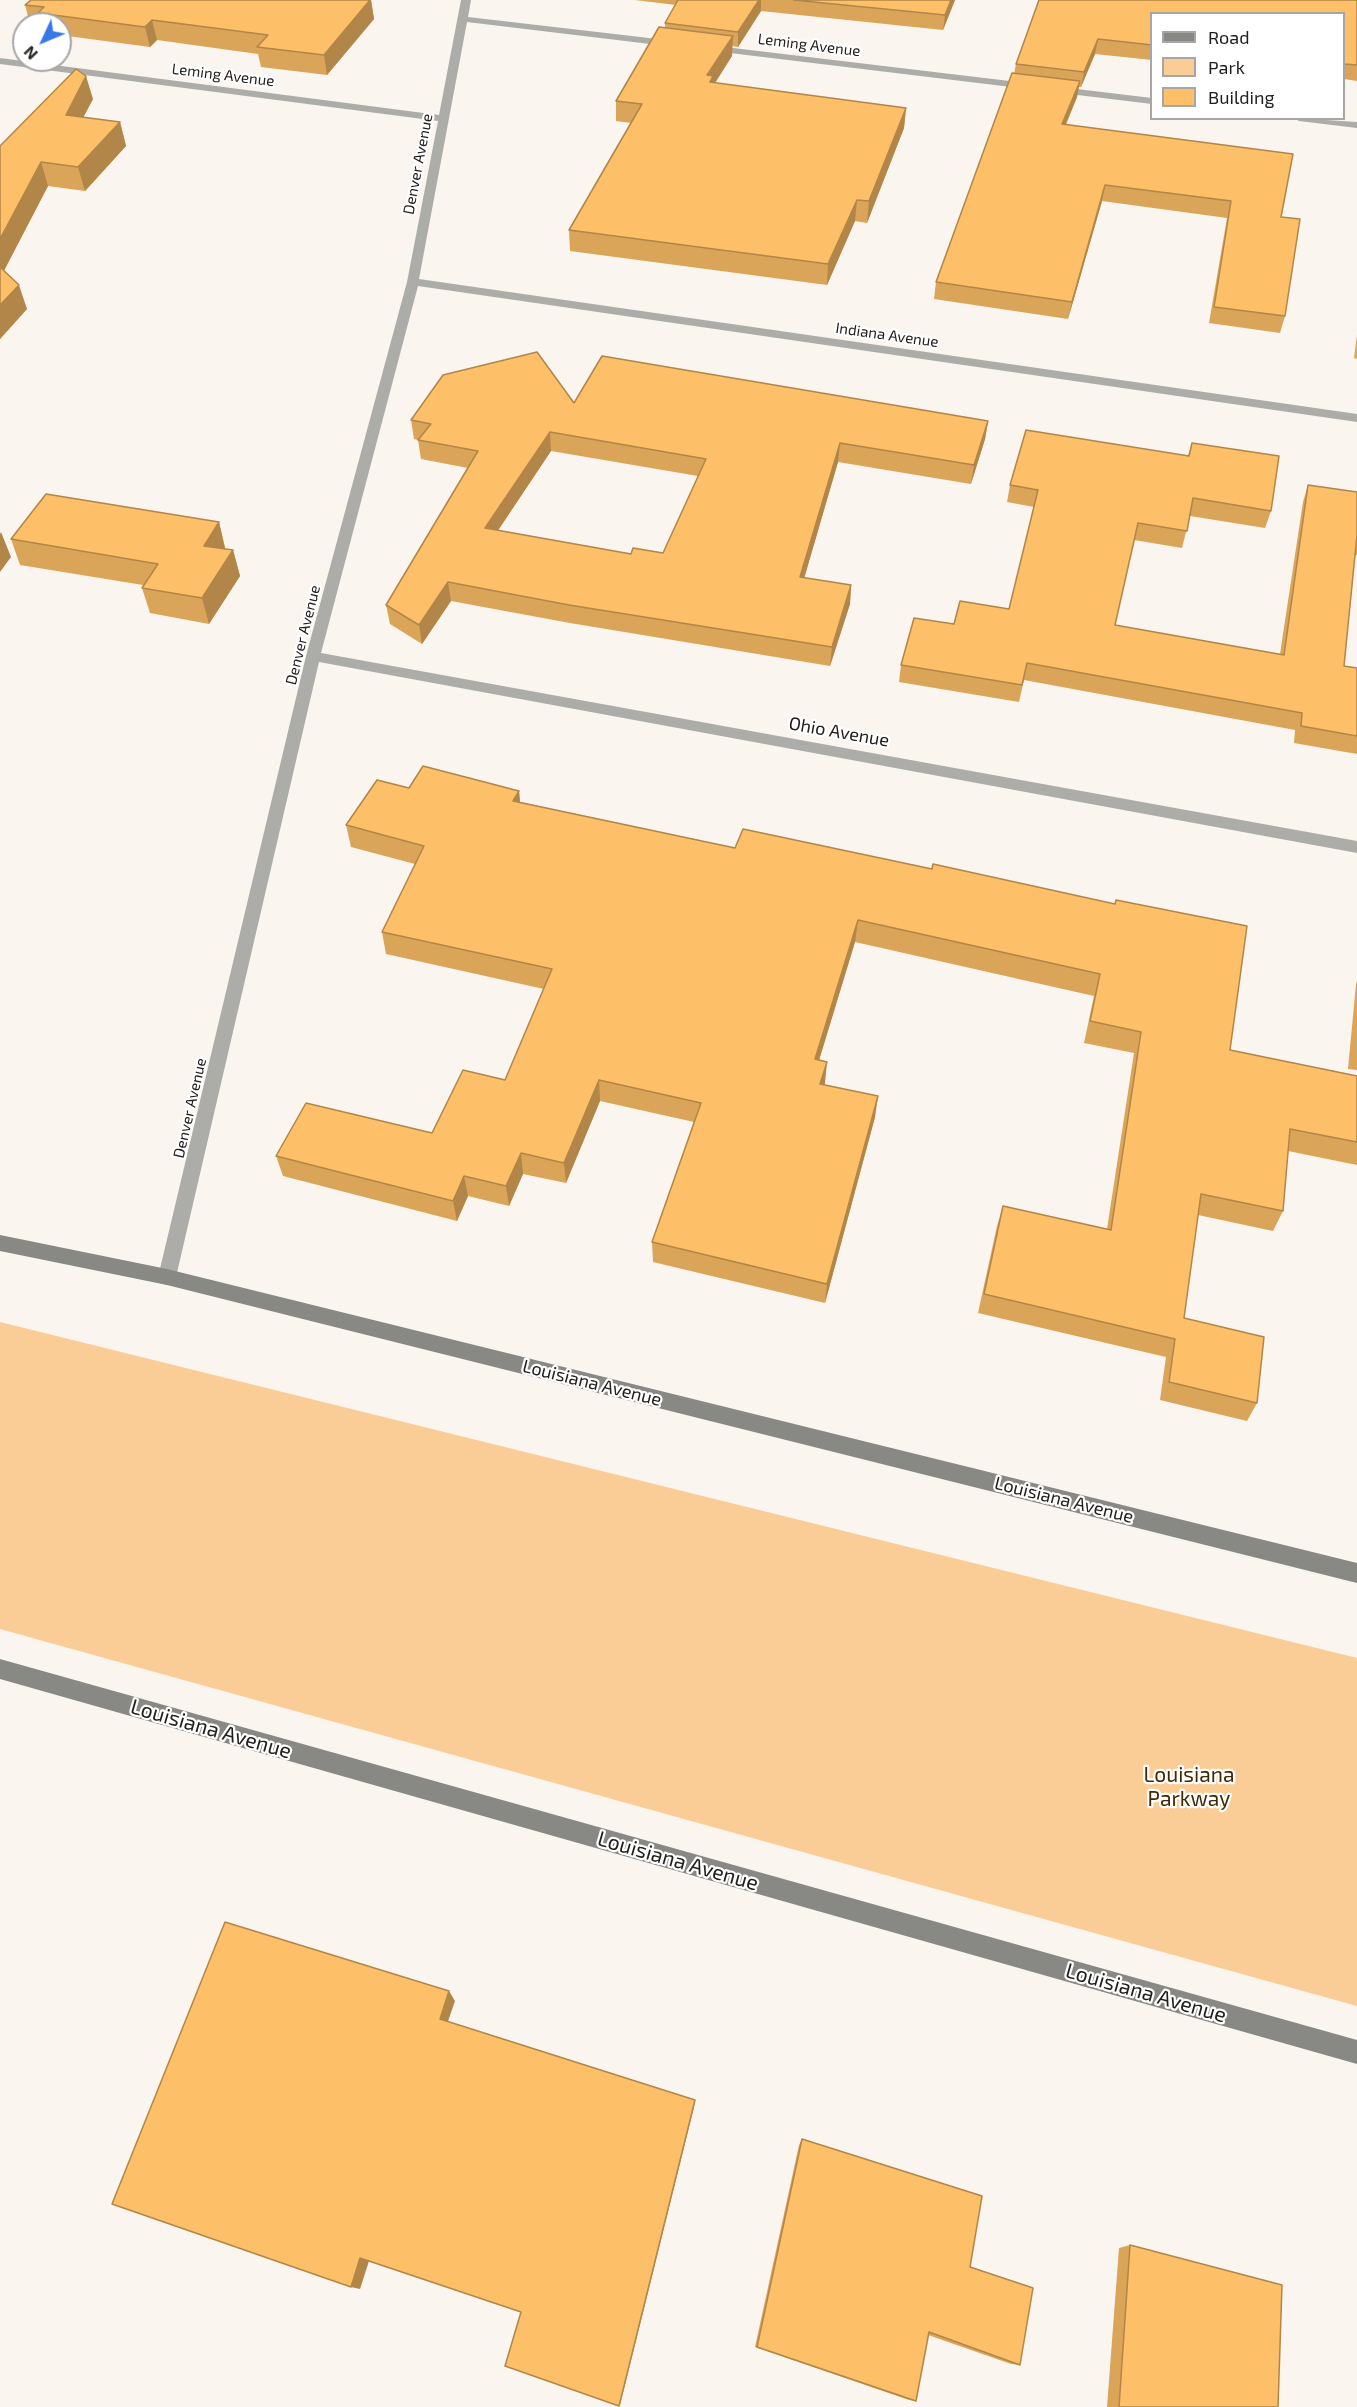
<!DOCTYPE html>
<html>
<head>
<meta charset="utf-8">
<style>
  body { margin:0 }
  #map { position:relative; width:1357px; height:2407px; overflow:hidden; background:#fbf5ef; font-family:"Exo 2",sans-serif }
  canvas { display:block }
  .legend { position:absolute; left:1150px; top:12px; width:195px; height:108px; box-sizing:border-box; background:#fff; border:2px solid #a7a6a5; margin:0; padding:8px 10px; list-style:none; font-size:18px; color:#22201e }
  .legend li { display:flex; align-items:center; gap:12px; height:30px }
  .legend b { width:30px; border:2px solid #a7a6a5 }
  .north { position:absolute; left:12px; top:12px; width:60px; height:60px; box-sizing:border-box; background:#fff; border:2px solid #a7a6a5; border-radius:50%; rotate:226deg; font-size:16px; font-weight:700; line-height:24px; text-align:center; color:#22201e }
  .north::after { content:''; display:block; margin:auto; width:21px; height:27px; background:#3879e8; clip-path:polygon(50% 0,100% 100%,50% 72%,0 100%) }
</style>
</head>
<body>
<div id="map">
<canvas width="1357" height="2407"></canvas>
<ul class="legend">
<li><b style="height:8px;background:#888984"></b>Road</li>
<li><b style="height:16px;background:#fbcd96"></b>Park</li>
<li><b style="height:16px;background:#fdbf67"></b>Building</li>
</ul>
<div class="north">N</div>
</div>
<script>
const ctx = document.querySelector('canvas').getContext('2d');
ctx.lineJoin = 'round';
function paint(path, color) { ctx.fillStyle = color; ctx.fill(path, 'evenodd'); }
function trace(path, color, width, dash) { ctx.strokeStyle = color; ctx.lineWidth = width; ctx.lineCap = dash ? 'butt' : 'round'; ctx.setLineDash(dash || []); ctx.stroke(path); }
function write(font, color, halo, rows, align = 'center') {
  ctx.font = font + ' "Exo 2",sans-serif'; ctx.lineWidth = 4.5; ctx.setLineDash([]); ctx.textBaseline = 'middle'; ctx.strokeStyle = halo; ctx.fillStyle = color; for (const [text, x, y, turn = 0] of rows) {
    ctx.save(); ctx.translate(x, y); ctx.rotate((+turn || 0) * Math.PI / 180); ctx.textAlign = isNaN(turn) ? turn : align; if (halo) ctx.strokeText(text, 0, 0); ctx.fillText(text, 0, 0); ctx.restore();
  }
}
const green = new Path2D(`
  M0,1322L1357,1658V2006L0,1629Z`);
const minor = new Path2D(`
  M461,0H471L468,17L675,41L680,44L675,47L467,22L419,279L1357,414V422L418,286L321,653L1357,841V853L319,662L176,1277L174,1283L167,1285L160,1283L158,1277L306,656L407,282L438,121L0,64V58L439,115Z
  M708,45L1152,98V104L705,50L703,48Z
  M1294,118L1357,122V128L1299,121Z`);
const secondary = new Path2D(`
  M0,1235L167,1269L1357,1563V1583L167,1285L0,1251Z
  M0,1659L1357,2040V2064L0,1679Z`);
const wall = new Path2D(`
  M31,0H371L374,19L327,75L261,67L258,54L157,40L150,47L60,35V24H30L25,5Z
  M635,0H955L943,30L761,11L738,47L732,46V56L715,83L906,108L904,128L867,223L855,221L827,285L570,251L569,230L631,123L616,121V101L665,28V23L676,5Z
  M1039,0H1357V81L1344,79V14H1152V60L1095,54L1081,87H1079L1077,97L1066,125L1281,217L1285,316L1280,333L1209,323L1227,218L1102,201L1068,319L934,299L936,282L1014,74L1016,64Z
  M93,99L83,117L120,122L126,146L85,191L48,186L4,271L27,309L0,339V146Z
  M1357,335V359L1354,358Z
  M574,403L988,421L985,439L971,484L838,462L804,578L851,585L850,604L830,666L570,623L451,601L422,644L390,624L386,605L468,468L421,459L418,440L414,439L411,420ZM551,451L698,476L663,553L631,554L498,530Z
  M1192,443L1271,511L1265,528L1190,516L1182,548L1134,540L1115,625L1280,654L1303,502L1308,485L1357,492V555H1355L1344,666L1357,668V754L1294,743L1295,730L1024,680L1019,702L899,682L901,665L954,624L1009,609L1034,507L1007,502L1010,485L1188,456Z
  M219,522L225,548V549L233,550L240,576L209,624L150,613L142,588L143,585L20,565L11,539Z
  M409,788L519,791L520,802L735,848L932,869L1230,1050L1357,1076V1165L1288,1151L1283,1211L1273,1231L1198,1215L1184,1318L1257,1403L1247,1421L1160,1400L1166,1357L978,1313L997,1226L1003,1206L1107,1229L1134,1053L1084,1043L1094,996L855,942L819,1060L825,1083L824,1085L875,1117L825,1303L653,1262L652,1242L694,1122L600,1101L566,1183L523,1174L509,1206L468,1196L457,1221L283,1176L276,1156L432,1133L505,1080L544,989L386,954L382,932L415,864L351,847L346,825Z
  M1357,981V1070L1348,1069L1356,984Z
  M802,2139L970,2267L1020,2365L1011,2364L928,2335L916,2401L909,2400L755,2347L799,2145Z
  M1130,2245L1278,2407H1107L1119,2248Z`);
const shadedWall = new Path2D(`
  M370,0H371L374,19L327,75L324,55Z
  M759,0H761V11L738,47V32Z
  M951,0H955L943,30L945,15Z
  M152,20L157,40L150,47L145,27Z
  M733,36L732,56L713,86L709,103L707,75Z
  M1098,39L1095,54L1081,87L1084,72Z
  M86,76L93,99L72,139L66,115Z
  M1080,81L1077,97L1059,140L1062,124Z
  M906,108L904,128L867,223L869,201Z
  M120,122L126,146L85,191L78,167Z
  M41,162L48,186L0,278V239Z
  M1105,185L1102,201L1068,319L1072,302Z
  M857,200L855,221L827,285L828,264Z
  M19,285L27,309L0,339V305Z
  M988,421L985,439L971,484L974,465Z
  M550,432L551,451L487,547L485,528Z
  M840,443L838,462L799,596L800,577Z
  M219,522L225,548L211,571L204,546Z
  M1,532L11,557L0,572V534Z
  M233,550L240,576L209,624L202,598Z
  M448,582L451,601L422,644L419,625Z
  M851,585L850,604L830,666L832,647Z
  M519,791L521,813L513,801Z
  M858,920L855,942L813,1080L815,1059Z
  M827,1062L825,1083L818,1105L820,1084Z
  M599,1080L600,1101L566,1183L564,1163Z
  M878,1096L875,1117L825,1303L827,1284Z
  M521,1153L523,1174L509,1206L506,1186Z
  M464,1176L468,1196L457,1221L453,1201Z
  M449,1991L455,2001L446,2027L440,2019Z
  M695,2100L694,2107L620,2405L619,2406Z
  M360,2258L369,2261L360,2289L351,2287Z`);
const building = new Path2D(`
  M31,0H370L324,55L257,47L268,35L152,20L145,27L38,13L44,7L25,5Z
  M678,0H759L738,32L665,23Z
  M794,0H951L945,15Z
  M1039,0H1357V65L1344,64V14H1152V45L1098,39L1084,72L1016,64Z
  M659,27L733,36L707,75L713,76L710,82L906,108L869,201L857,200L828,264L569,230L642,104L616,101Z
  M76,69L86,76L66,115L120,122L78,167L41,162L0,239V146Z
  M1012,73L1080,81L1062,124L1293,154L1281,217L1300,219L1285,316L1214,307L1231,201L1105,185L1072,302L936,282Z
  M0,267L19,285L0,305Z
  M537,352L574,403L602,356L988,421L974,465L840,443L800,577L851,585L832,647L569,605L448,582L419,625L386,605L478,451L418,440L431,424L411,420L443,375ZM550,432L706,459L663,553L633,548L631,554L485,528Z
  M1026,430L1189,456L1192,443L1279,456L1271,511L1193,498L1187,531L1138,523L1115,625L1284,655L1308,485L1357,492V535L1344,666L1357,668V736L1301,726L1302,713L1027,663L1022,685L901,665L914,618L954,624L960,601L1009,609L1038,490L1010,485Z
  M46,494L219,522L204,546L233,550L202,598L142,588L158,564L11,539Z
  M423,766L519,791L513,801L735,848L743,829L932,869L933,864L1115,904L1116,900L1247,926L1230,1050L1357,1076V1142L1290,1129L1283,1211L1201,1194L1184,1318L1264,1337L1257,1403L1169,1382L1175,1339L984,1294L1003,1206L1111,1230L1141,1032L1090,1021L1100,974L858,920L815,1059L827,1062L820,1084L878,1096L827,1284L652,1242L701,1103L599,1080L564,1163L521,1153L506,1186L464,1176L453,1201L276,1156L306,1103L432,1133L463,1070L505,1080L552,969L382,932L424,846L346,825L377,780L409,788Z
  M225,1922L449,1991L440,2019L695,2100L619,2406L505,2366L521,2312L360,2258L351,2287L112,2204Z
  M802,2139L982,2196L970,2267L1033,2288L1020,2365L929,2332L916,2401L757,2347Z
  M1130,2245L1282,2285L1278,2407H1119Z`);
const farStreetnames = [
  ["Leming Avenue",809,45,7],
  ["Leming Avenue",223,75,7],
  ["Denver Avenue",418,164,-79],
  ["Indiana Avenue",887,335,8],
  ["Denver Avenue",303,635,-76],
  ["Denver Avenue",190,1108,-77]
];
const streetNames = [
  ["Ohio Avenue",839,732,10],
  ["Louisiana Avenue",592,1383,14],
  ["Louisiana Avenue",1064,1500,14]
];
const nearStreetnames = [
  ["Louisiana Avenue",211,1729,16],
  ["Louisiana Avenue",678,1861,16],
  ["Louisiana Avenue",1146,1993,16]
];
const nearParknames = [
  ["Louisiana",1189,1775],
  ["Parkway",1189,1799]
];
paint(green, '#fbcd96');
paint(minor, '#acada9');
paint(secondary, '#888984');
paint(wall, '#daa459');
paint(shadedWall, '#b18648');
paint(building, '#fdbf67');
trace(building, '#b18648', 1.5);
write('15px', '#22201e', '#fff', farStreetnames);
write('18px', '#22201e', '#fff', streetNames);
write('21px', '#22201e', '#fff', nearStreetnames);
write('21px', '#422903', '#fff', nearParknames);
</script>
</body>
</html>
